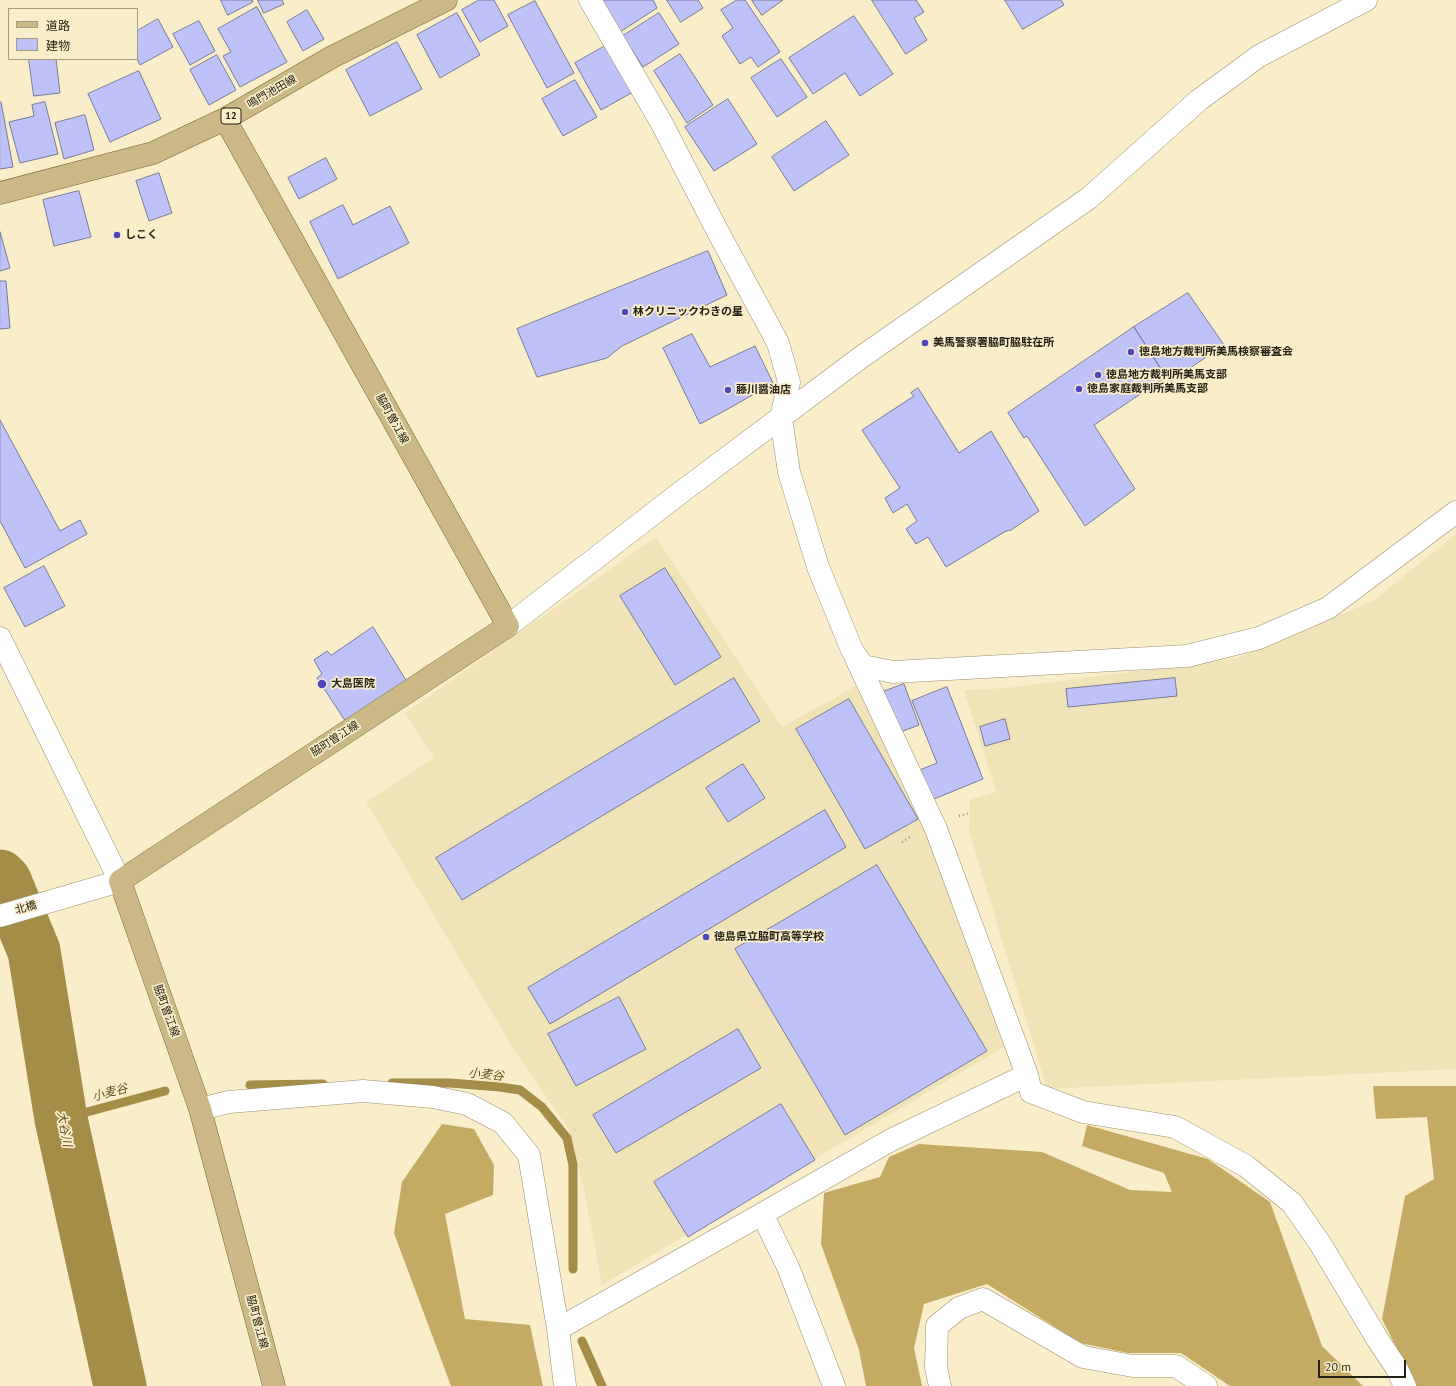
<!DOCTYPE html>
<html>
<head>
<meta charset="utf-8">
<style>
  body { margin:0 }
  #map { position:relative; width:1456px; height:1386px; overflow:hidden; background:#f9edca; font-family:"PT Sans","Noto Sans JP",sans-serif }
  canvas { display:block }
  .legend { position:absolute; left:8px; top:8px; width:130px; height:52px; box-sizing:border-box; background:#f9edca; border:1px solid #a59c82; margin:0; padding:5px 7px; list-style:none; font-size:12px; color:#262215 }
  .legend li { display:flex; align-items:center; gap:8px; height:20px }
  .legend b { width:20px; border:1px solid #a59c82 }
  .scale { position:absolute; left:1318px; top:1360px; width:88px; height:18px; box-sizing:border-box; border:2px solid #262215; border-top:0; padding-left:5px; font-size:12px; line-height:14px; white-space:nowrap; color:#262215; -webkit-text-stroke:3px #f9edca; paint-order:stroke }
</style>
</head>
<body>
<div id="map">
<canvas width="1456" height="1386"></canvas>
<ul class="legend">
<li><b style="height:5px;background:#cab986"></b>道路</li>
<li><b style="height:11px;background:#bec2f8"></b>建物</li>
</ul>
<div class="scale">20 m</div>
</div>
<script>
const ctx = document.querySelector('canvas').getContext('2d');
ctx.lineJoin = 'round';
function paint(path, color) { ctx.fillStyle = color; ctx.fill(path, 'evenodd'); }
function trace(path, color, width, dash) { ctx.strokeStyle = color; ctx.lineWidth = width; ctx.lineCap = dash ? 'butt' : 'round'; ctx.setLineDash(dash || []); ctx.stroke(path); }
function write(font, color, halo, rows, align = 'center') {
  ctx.font = font + ' "PT Sans","Noto Sans JP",sans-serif'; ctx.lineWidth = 3.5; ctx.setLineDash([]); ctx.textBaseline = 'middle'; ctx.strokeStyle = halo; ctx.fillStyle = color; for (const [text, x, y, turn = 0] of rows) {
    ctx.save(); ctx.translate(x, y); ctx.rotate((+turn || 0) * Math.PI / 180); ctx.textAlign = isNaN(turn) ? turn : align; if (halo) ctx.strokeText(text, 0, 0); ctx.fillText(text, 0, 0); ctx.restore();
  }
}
const built = new Path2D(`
  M1456,534V1069L1047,1089L969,831L970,800L996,792L964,690L1007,688L1237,658L1373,601Z
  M656,537L782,727L856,686L926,827L1004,1047L602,1285L584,1189L569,1130L513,1048L366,802L434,758L405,713Z`);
const forest = new Path2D(`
  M1373,1086H1456V1386H1416L1382,1319L1405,1196L1434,1179L1427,1117L1376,1119Z
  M442,1124L474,1129L494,1165L493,1195L445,1214L465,1319L530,1325L543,1386H451L394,1233L402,1182Z
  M1087,1125L1208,1159L1270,1202L1322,1346L1363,1386H1230L1181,1353H1128L1080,1343L987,1284L924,1304L914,1348L922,1386H866L859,1350L821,1244L824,1193L880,1177L889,1157L919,1144L1042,1152L1130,1190L1172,1192L1164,1173L1082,1146Z`);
const stream = new Path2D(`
  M392,1083H450L500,1087L520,1090L542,1107L567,1138L573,1165V1269
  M250,1085L323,1084
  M61,1119L165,1091
  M582,1341L602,1386`);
const river = new Path2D(`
  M0,876L5,881L34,951L61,1119L120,1386`);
const building = new Path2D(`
  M221,0H252L253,2L228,15Z
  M258,0H282L284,4L264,13Z
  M479,0H494L508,26L480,42L462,10Z
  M600,0H653L657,8L620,32Z
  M667,0H698L703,8L681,22Z
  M737,0H745L780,52L758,67L751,57L740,64L722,36L733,28L721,10Z
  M752,0H783L762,15Z
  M872,0H916L924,12L914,18L927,40L906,54Z
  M1005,0H1061L1064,5L1023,29Z
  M535,1L574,73L547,88L508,15Z
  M257,7L287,62L240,87L223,56L231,52L218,29Z
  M307,10L324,39L303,51L287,22Z
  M457,13L480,55L440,78L417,35Z
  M659,13L679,44L643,67L623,36Z
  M854,16L893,74L860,96L845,73L813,94L789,58Z
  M158,19L173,47L140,65L137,59V31Z
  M199,21L215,51L190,65L173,34Z
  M397,42L422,89L370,116L346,70Z
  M607,45L633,92L601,110L575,63Z
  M680,54L713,105L687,123L654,71Z
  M217,55L236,90L209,105L190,70Z
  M29,59H56L60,93L34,96Z
  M781,59L807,97L777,117L751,78Z
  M139,71L161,119L110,142L88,94Z
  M575,80L597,117L563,136L542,99Z
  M728,99L757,144L714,171L685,127Z
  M0,102H1L13,167L0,169Z
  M45,102L58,154L20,163L9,122L34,116L32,105Z
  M85,115L94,150L64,159L55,123Z
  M826,121L849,155L794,191L772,157Z
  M326,158L337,179L299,199L288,178Z
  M159,173L172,213L149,221L136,181Z
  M79,191L91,237L54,246L43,200Z
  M343,205L353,225L390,206L409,243L338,279L310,222Z
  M0,232L10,268L0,271Z
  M708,251L727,295L622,346L607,358L537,377L517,329Z
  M0,281H6L10,328L0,329Z
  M1188,293L1224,345L1171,381L1166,377L1134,327Z
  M1134,327L1166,377L1094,425L1135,489L1085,526L1027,436L1024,438L1008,413Z
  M692,334L710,367L755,346L773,383L728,409L700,424L663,348Z
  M918,388L959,453L991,431L1039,511L1011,530L1006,531L946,567L928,537L916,544L906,529L917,521L907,504L893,513L885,498L900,488L862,430L914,396L911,393Z
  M0,420L60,531L80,520L87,534L25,568L0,521Z
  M44,566L65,606L25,627L4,588Z
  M665,568L721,657L675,685L620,596Z
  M373,627L409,685L348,725L317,678L322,674L314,660L327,651L331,655Z
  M734,678L760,721L462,900L436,858Z
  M1175,678L1177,696L1068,707L1066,689Z
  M904,684L919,725L895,734L880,693Z
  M947,687L983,779L929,801L917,771L937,763L912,701Z
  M849,699L918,819L865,849L796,729Z
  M1005,719L1010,739L985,746L980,727Z
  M743,764L765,798L728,822L706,788Z
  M825,810L846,847L550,1024L528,988Z
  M877,865L987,1051L845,1135L735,949Z
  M619,997L646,1049L576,1086L548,1034Z
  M738,1029L761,1068L616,1153L593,1115Z
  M781,1104L815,1160L688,1237L654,1182Z`);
const path = new Path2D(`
  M959,816L970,813
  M902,842L910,837`);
const minor = new Path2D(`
  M590,0L661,122L718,232L778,343L789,382L781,418L789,472L818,567L852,650L863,666L893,672L1187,656L1259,638L1328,608L1456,512
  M508,626L676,496L860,358L1089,198L1199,100L1259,56L1366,0
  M0,638L120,881L0,916
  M1027,1075L1031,1092L1083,1112L1175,1127L1246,1166L1292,1203L1321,1245L1378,1340L1396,1367L1405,1386
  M200,1109L229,1102L363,1091L433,1097L467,1104L503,1123L529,1155L558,1329L565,1386
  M762,1214L788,1267L834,1386
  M558,1329L762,1214L891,1140L1027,1075L936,829L855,656
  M940,1386L936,1368L937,1326L959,1308L983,1299L1083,1357L1133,1366H1176L1206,1386`);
const major = new Path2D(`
  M225,119L508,626L120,881L200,1109L274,1386
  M0,193L153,153L225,119L332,57L446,0`);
const markers = [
  [117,235,4,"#4f45bc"],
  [625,312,4,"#4f45bc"],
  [925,343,4,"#4f45bc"],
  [1131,352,4,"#4f45bc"],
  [1098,375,4,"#4f45bc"],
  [1079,389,4,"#4f45bc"],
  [728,390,4,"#4f45bc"],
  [322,684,5,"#4f45bc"],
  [706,937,4,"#4f45bc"]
];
const shields = [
  [231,116,20]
];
const shieldNames = [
  ["12",231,116]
];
const streetNames = [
  ["鳴門池田線",272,92,-30],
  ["脇町曽江線",392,419,61],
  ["脇町曽江線",335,739,-33],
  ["北橋",26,908,-16],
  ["脇町曽江線",166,1011,70],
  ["脇町曽江線",257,1322,75]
];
const poiNames = [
  ["しこく",125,235],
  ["林クリニックわきの星",633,312],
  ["美馬警察署脇町脇駐在所",933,343],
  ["徳島地方裁判所美馬検察審査会",1139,352],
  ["徳島地方裁判所美馬支部",1106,375],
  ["徳島家庭裁判所美馬支部",1087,389],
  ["藤川醤油店",736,390],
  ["大島医院",331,684],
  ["徳島県立脇町高等学校",714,937]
];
const waterNames = [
  ["小麦谷",486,1075,6],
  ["小麦谷",110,1093,-15],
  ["大谷川",64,1129,79]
];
paint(built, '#f1e3b8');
paint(forest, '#c3ab64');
trace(stream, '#a48d46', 9);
trace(river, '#a48d46', 53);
paint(building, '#bec2f8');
trace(building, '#777a99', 1);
trace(minor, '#9a8f6f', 23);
trace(major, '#7a662a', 23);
trace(path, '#9b937a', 2.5, [1, 3]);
trace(minor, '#fff', 22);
trace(major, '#cab986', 22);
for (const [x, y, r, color] of markers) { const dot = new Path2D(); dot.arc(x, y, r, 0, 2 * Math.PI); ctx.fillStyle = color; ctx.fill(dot); trace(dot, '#f9edca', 1.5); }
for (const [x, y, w] of shields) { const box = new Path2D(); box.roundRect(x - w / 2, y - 8, w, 16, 3); ctx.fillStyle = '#f9edca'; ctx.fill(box); trace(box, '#262215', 1); }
write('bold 10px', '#262215', null, shieldNames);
write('11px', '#262215', '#f9edca', streetNames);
write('bold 11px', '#262215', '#f9edca', poiNames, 'left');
write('italic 12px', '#665520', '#f9edca', waterNames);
</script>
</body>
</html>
